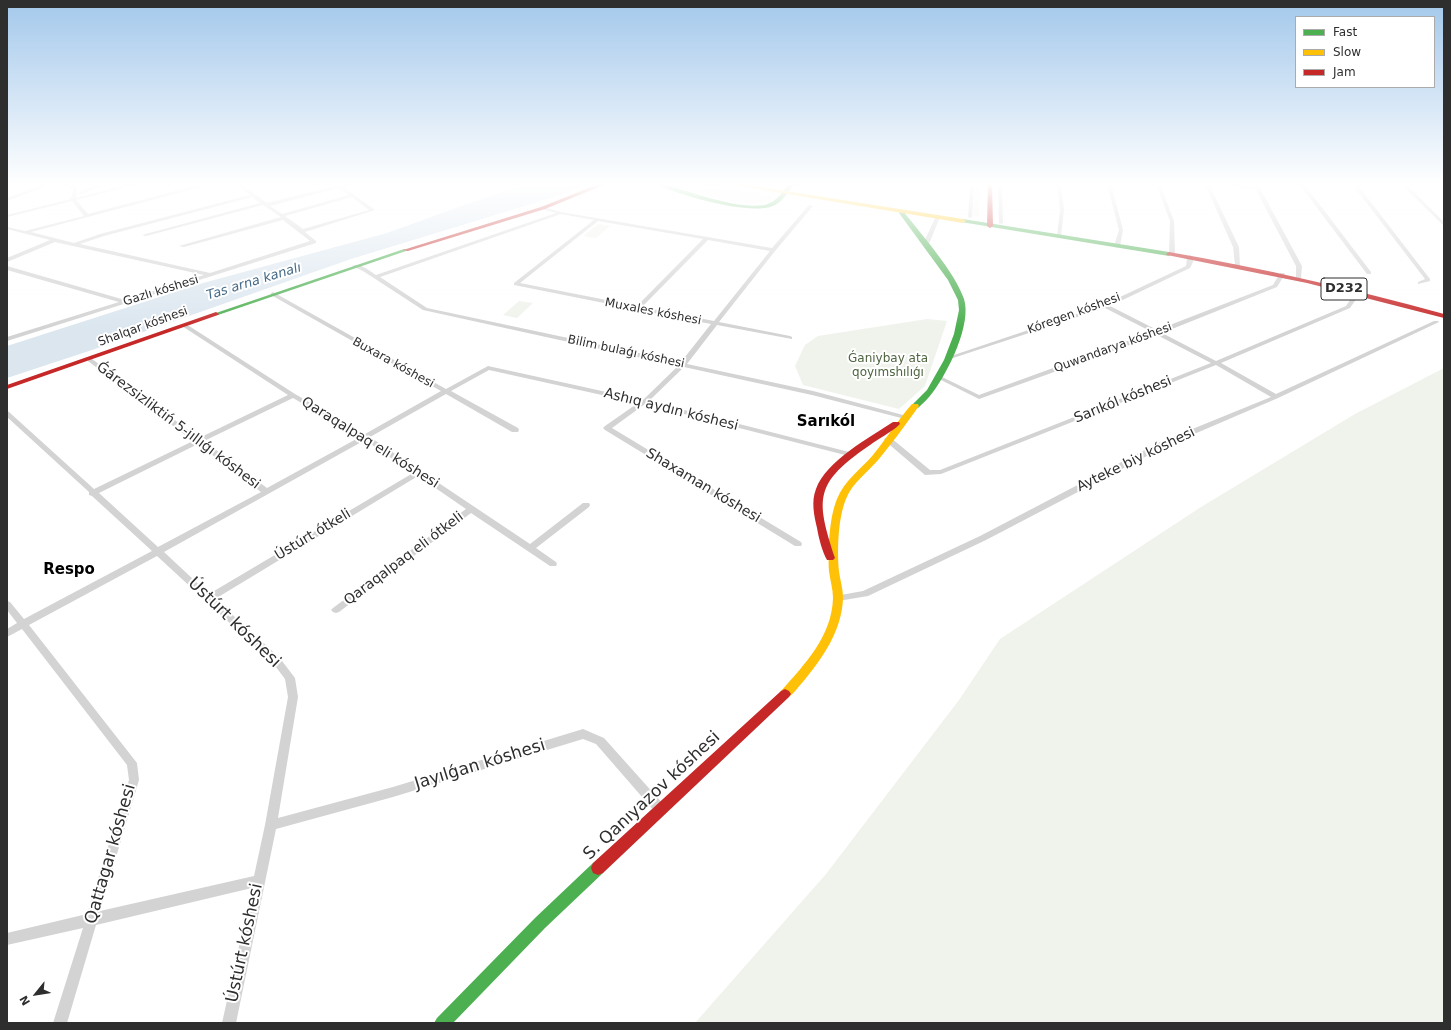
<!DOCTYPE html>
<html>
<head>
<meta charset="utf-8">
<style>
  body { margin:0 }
  #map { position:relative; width:1451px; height:1030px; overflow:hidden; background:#fff; font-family:"DejaVu Sans",sans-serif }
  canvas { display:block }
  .frame { position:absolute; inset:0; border:8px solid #2e2e2e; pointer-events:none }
  .legend { position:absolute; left:1295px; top:16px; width:140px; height:72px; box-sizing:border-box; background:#fff; border:1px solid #ababab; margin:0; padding:5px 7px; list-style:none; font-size:12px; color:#2e2e2e }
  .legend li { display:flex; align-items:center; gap:8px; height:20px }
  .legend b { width:20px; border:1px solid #ababab }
  .north { position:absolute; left:16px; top:974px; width:40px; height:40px; -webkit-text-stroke:3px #fff; paint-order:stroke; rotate:240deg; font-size:11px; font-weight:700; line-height:16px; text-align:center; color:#2e2e2e }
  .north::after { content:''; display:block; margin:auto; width:14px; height:18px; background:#2e2e2e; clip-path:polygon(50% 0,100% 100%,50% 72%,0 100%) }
</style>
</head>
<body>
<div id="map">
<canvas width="1451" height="1030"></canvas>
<div class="frame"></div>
<ul class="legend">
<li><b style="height:5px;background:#4caf50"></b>Fast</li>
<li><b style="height:5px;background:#ffc107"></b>Slow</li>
<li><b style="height:5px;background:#c62828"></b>Jam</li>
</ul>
<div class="north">N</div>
</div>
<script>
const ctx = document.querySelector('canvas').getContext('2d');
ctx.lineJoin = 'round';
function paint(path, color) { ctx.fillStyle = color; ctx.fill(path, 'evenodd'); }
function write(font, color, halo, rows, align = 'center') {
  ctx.font = font + ' "DejaVu Sans",sans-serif'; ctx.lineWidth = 4; ctx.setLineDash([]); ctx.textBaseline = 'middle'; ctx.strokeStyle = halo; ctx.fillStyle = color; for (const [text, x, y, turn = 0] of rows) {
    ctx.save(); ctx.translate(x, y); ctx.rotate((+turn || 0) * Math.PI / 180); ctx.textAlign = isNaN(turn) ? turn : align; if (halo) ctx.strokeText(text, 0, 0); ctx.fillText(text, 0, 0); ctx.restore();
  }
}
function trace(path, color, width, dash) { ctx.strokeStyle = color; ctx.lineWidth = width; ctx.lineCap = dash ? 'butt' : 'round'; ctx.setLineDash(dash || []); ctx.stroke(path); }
const green = new Path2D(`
  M668,184H701L769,195L772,199C756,213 689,190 668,184Z
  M974,184H980L979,217L973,216Z
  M598,224L610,226L596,238L583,236Z
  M519,301L533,303L517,318L503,315Z
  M927,319L947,321L925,386L899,409L803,385L795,366L805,345L818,336Z
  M1444,368V1023H695L826,874L959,700L1000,639L1201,507L1355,414Z`);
const water = new Path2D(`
  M528,184H586L561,195L351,259L95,349L7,378V346L203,283L387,233L464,205Z`);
const street = new Path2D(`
  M46,184H53L7,201V198Z
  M60,184L75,186L77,190L76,198L130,184H139L76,200L88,214L203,184H212L31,232L74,243L100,234L250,195L236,184H241L267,203L339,185L349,184L343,187L375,210L305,232L316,241V243L7,341V337L119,302L7,270V266L125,300L204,275L55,242L7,262V258L50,240L7,229V227L25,231L84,216L72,201L7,217V215L71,199L73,190L71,188ZM338,188L349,195L282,214L270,206ZM252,197L260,203L142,235L146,236L263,205L281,217L179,246L184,247L283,220L310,241L210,273L80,244L104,236ZM352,197L369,210L303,229L285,216Z
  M98,184H105L82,194L78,193Z
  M970,184H974L972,217L970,218L968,217Z
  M998,184H1002L1003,223L1001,224L999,223Z
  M1057,184H1061L1064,210L1061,236L1059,237L1057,236L1060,210Z
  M1107,184H1111L1123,230L1120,246L1117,248L1114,246L1119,230Z
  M1156,184H1160L1174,221L1175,254L1172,256L1169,254L1170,221Z
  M1205,184H1209L1239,247L1240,266L1235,265L1233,247Z
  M1214,184H1230L1260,188L1302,266L1301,279L1296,278V266L1256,190Z
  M1299,184H1304L1371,272V274H1367Z
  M1352,184H1357L1430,279V281L1418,284V282L1425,279Z
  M1401,184H1406L1444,222V226Z
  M809,205L813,206L775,251L719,322L790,336L792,337V339L717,325L687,364L813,391L907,416L908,417L907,418L905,419L812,395L684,367L649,401L853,453L857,455L853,457L645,404L612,428L801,542L802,544L801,546H795L605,430L603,428L605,426L638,403L489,370L451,391L518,428L519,430L518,432H512L446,394L370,437L530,544L583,503H589L590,505L589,507L536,548L556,562L557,564L556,566H550L471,513L339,612L336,613L333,612L331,610L333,608L466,509L418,476L215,599L279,657L295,678L298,697L278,818L393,787L583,729L604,738L664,805L666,809L664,813L660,814L656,813L596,744L583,739L393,797L276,829L236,1023H222L252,888L96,925L67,1023H53L83,928L7,945V933L87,914L129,780L127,765L22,629L7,637V629L17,623L7,610V601L10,602L24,619L152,551L92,496L89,495V492L7,417V411L9,412L94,489L193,441L88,361V359H92L199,438L288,395L182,326V324H186L295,394L365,434L441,391L271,295V293L273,292L446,389L488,366L643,400L678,366L423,310L363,271L352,266C359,262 370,271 376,275L556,213L541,209V207H543L561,212L772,248ZM561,214L594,220L514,283V285L634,309L637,311L639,310L711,324L681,362L427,308L380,277ZM598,221L703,239L637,306L520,283ZM708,240L770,251L714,321L642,307ZM293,398L360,437L267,488L204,441ZM365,440L413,473L209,594L164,552ZM198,444L261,492L158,547L99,493ZM157,556L273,663L285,679L288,697L265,825L254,876L100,911L139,780L137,763L29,625Z
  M936,216L940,217L929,244L924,245L923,244Z
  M1190,255L1193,257V262L1190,268L1110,306L1157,330L1273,285L1280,273H1284L1285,274L1277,287L1162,333L1216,361L1346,306L1356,291L1361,292L1350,308L1221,363L1276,394L1434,321H1438L1439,322L1278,398L1164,447L986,540L868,596L838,601L835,600L834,598L835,596L863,591L980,536L1158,443L1271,397L1216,365L941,474L925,475L884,440L885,438H891L930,470H940L1211,363L1157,335L979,399L935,377L936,376H940L979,395L1152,332L1105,308L950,359H946L945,358L1103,305L1186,266L1187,257Z`);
const fast = new Path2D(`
  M656,184H664C688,191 751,215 772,202C779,198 784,190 789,184H794C789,191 783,201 775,205C754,217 677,195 656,184Z
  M899,211H903C921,234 955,272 964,299C972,324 948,372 933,392C929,398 923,403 918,408H915L911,406L927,390L944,360L954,334L959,310L958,300L948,280L899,213Z
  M963,219L1169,252L1172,254L1169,256L961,222V220Z
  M404,249L409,250L218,315L213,314Z
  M598,861L603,863L605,868L603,873L545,928L453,1023H434L437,1018L535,918L593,863Z`);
const slow = new Path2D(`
  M727,184H741L963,219L966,221L963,223Z
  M912,404H918L919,406C906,424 893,442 879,459C868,472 852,483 846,499C838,518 837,550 839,571C840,580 843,588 843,598C842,631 822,659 802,683C796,689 790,701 781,697L779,694L781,691C805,664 832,636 833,598C833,589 830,580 829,571C828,550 829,518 837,499C844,481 861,469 873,455C887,438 898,420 912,404Z`);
const jam = new Path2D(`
  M599,184H606L545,209L408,251L403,250L541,207Z
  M988,184H992L993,226L990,228L987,226Z
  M1169,252C1262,268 1353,289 1444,314V318L1307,283L1167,255L1166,254Z
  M216,312L219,314L218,315L7,389V385Z
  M893,422H899L900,424C892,432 879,438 870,445C815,483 815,497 835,558L833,560H827C822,551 819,539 817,528C814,516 811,501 816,489C826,461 869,438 893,422Z
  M785,689L789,691L791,694L789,697L603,873L598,875L593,873L591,868L593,863L781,691Z`);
const farStreetnames = [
  ["Gazlı kóshesi",161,291,-17],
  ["Muxales kóshesi",653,312,11],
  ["Kóregen kóshesi",1074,314,-20],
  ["Shalqar kóshesi",143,327,-20],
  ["Quwandarya kóshesi",1113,348,-20],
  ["Bilim bulaǵı kóshesi",626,352,12],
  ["Buxara kóshesi",393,363,29]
];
const farParknames = [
  ["Ǵaniybay ata",888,359],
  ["qoyımshılıǵı",888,373]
];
const farWaternames = [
  ["Tas arna kanalı",254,282,-17]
];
const shields = [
  [1344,289,46]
];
const shieldNames = [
  ["D232",1344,289]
];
const streetNames = [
  ["Sarıkól kóshesi",1123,400,-22],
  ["Ashıq aydın kóshesi",671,410,14],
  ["Ǵárezsizliktiń 5-jıllıǵı kóshesi",178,426,37],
  ["Qaraqalpaq eli kóshesi",370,443,32],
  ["Ayteke biy kóshesi",1136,460,-26],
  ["Shaxaman kóshesi",703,486,31],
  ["Ústúrt ótkeli",313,535,-31],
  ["Qaraqalpaq eli ótkeli",404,559,-37]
];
const neighbourhoodNames = [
  ["Sarıkól",826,422],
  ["Respo",69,570]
];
const nearStreetnames = [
  ["Ústúrt kóshesi",234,623,44],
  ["Jayılǵan kóshesi",480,765,-17],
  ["S. Qanıyazov kóshesi",652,796,-43],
  ["Qattagar kóshesi",111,854,-74],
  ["Ústúrt kóshesi",245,943,-78]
];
paint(green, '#f0f3ec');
paint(water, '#dbe6ef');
paint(street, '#d3d3d3');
paint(fast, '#4caf50');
paint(slow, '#ffc107');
paint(jam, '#c62828');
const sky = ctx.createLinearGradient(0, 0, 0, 329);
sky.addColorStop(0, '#a3c8eb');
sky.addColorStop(0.56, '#fff');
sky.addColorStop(1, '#ffffff00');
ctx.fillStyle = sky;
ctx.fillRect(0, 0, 1451, 329);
write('12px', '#2e2e2e', '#fff', farStreetnames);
write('12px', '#4f6540', '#fff', farParknames);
write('italic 13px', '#456a87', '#fff', farWaternames);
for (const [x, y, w] of shields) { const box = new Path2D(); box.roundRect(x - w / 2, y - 11, w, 22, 3); ctx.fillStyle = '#fff'; ctx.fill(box); trace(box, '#2e2e2e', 1); }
write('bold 13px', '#2e2e2e', null, shieldNames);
write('14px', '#2e2e2e', '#fff', streetNames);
write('bold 15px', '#000', '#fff', neighbourhoodNames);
write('17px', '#2e2e2e', '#fff', nearStreetnames);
</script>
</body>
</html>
